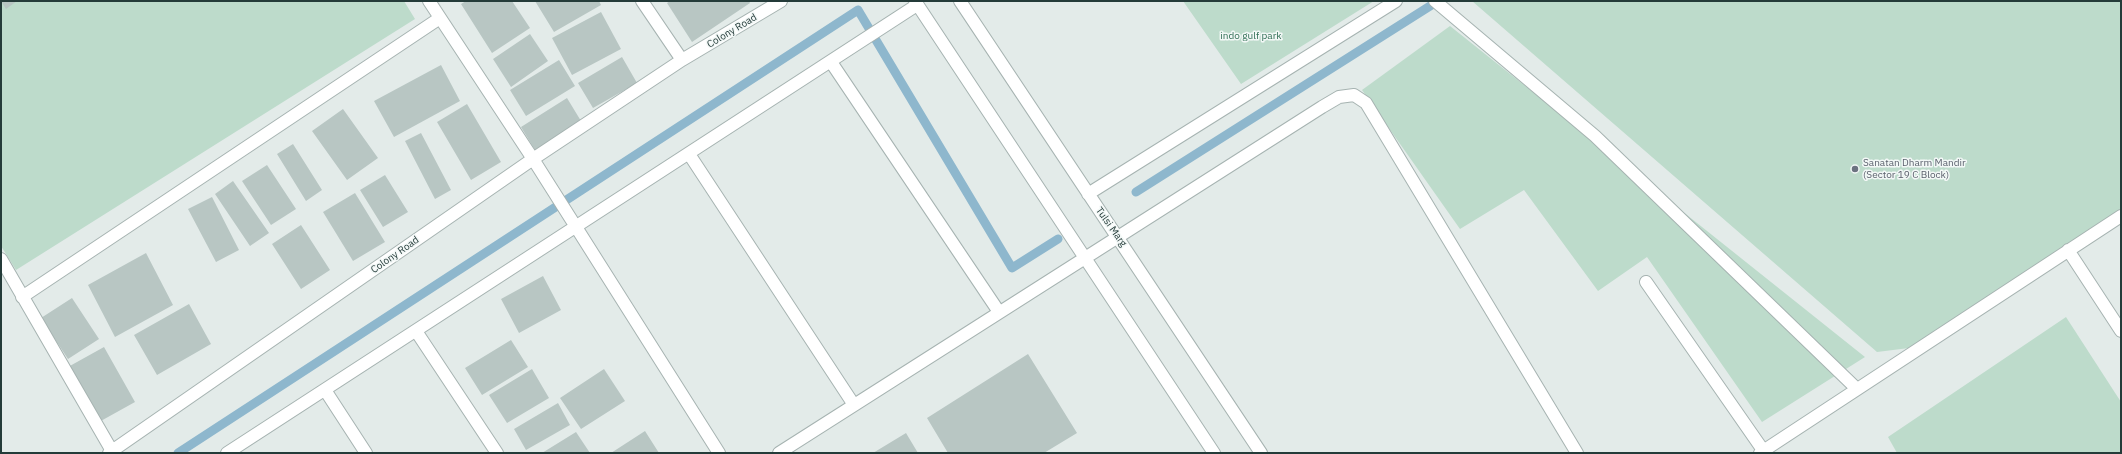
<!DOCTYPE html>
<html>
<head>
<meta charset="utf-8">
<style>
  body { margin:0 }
  #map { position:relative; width:2122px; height:454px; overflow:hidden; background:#e3ebe9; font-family:"IBM Plex Sans",sans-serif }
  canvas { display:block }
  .frame { position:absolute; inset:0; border:2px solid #243b39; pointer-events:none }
</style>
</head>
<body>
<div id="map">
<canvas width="2122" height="454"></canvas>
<div class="frame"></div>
</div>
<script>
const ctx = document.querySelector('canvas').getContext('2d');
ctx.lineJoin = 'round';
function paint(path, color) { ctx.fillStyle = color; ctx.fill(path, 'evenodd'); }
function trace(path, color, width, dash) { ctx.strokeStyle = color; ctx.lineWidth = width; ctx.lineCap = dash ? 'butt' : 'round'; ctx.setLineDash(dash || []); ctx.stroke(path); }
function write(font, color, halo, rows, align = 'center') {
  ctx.font = font + ' "IBM Plex Sans",sans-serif'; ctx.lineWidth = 3; ctx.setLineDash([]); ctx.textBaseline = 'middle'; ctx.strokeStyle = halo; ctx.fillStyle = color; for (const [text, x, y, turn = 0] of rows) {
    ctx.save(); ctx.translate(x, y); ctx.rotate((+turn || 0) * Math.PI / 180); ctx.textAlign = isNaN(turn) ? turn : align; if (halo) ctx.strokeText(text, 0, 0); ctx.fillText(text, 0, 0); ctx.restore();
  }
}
const green = new Path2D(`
  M1,1H404L415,19L16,270L1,246Z
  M1183,1H1374L1241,84Z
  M1472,1H2121V214L1917,347L1877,352Z
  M1450,26L1865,357L1762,422L1647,257L1598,291L1524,190L1460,229L1362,90Z
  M2066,317L2121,402V453H1897L1888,437Z`);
const stream = new Path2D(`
  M1136,192L1438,1
  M178,453L858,10L1012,268L1058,239`);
const building = new Path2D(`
  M1,1H17L6,9Z
  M466,1H512L530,28L492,53L461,4Z
  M535,1H599L601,5L554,32Z
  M670,1H749L750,3L692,42L667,3Z
  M601,12L621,49L572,75L552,38Z
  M530,34L548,61L511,87L493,59Z
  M622,57L637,83L593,108L578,83Z
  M559,60L575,86L526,116L510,90Z
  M441,65L460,101L394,137L374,101Z
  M567,98L581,121L535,150L521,127Z
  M467,104L501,162L471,180L437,122Z
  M343,109L378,158L347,180L312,131Z
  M421,133L451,190L435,199L405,141Z
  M293,144L322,190L306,201L277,154Z
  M267,165L296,209L271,225L242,181Z
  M385,175L408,212L383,227L360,190Z
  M233,181L269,233L250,246L215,194Z
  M355,193L385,242L353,261L323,212Z
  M212,197L239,250L216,262L188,209Z
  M301,225L330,270L301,289L272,244Z
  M146,253L173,305L115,337L88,285Z
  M543,276L561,310L519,333L501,299Z
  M72,298L99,339L68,359L41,318Z
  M189,304L211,344L157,375L134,335Z
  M511,340L528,367L482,395L465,368Z
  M104,347L135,402L99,422L68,367Z
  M1028,354L1077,433L1044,453H948L927,418Z
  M532,369L549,398L507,423L489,395Z
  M604,369L625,401L581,429L560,398Z
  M558,403L570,425L526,450L514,429Z
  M645,431L659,453H611Z
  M576,432L590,453H542Z
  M906,433L918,453H873Z`);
const minor = new Path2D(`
  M429,1L533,159L719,453
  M642,1L682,60
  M915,1L1214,453
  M960,1L1261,453
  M1435,1L1595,136L1857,389
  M831,62L999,312
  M689,154L854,405
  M1088,194L1396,1
  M2068,250L2121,331
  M1,259L112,451
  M1646,282L1765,453
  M22,297L440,18
  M416,331L497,453
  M325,390L366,453
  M109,453L533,159L682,60L781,1
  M227,453L917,5
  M779,453L1322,107L1339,97L1354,95L1366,103L1577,453
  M1760,453L2121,216`);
const markers = [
  [1855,169,4,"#6b7280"]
];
const streetNames = [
  ["Colony Road",732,31,-31],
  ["Tulsi Marg",1111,227,55],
  ["Colony Road",395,255,-35]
];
const parkNames = [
  ["indo gulf park",1251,36]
];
const worshipNames = [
  ["Sanatan Dharm Mandir",1863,163],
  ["(Sector 19 C Block)",1863,175]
];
paint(green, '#bddbcb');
trace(stream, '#8eb7cd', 9);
paint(building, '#b8c6c3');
trace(minor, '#a6b3b1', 14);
trace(minor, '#fff', 12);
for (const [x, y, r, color] of markers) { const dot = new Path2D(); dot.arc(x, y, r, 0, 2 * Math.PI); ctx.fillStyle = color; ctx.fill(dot); trace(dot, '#f3f8f7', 1.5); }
write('10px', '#243b39', '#f3f8f7', streetNames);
write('10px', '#316f55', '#f3f8f7', parkNames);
write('10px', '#5b616d', '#f3f8f7', worshipNames, 'left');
</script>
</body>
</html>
